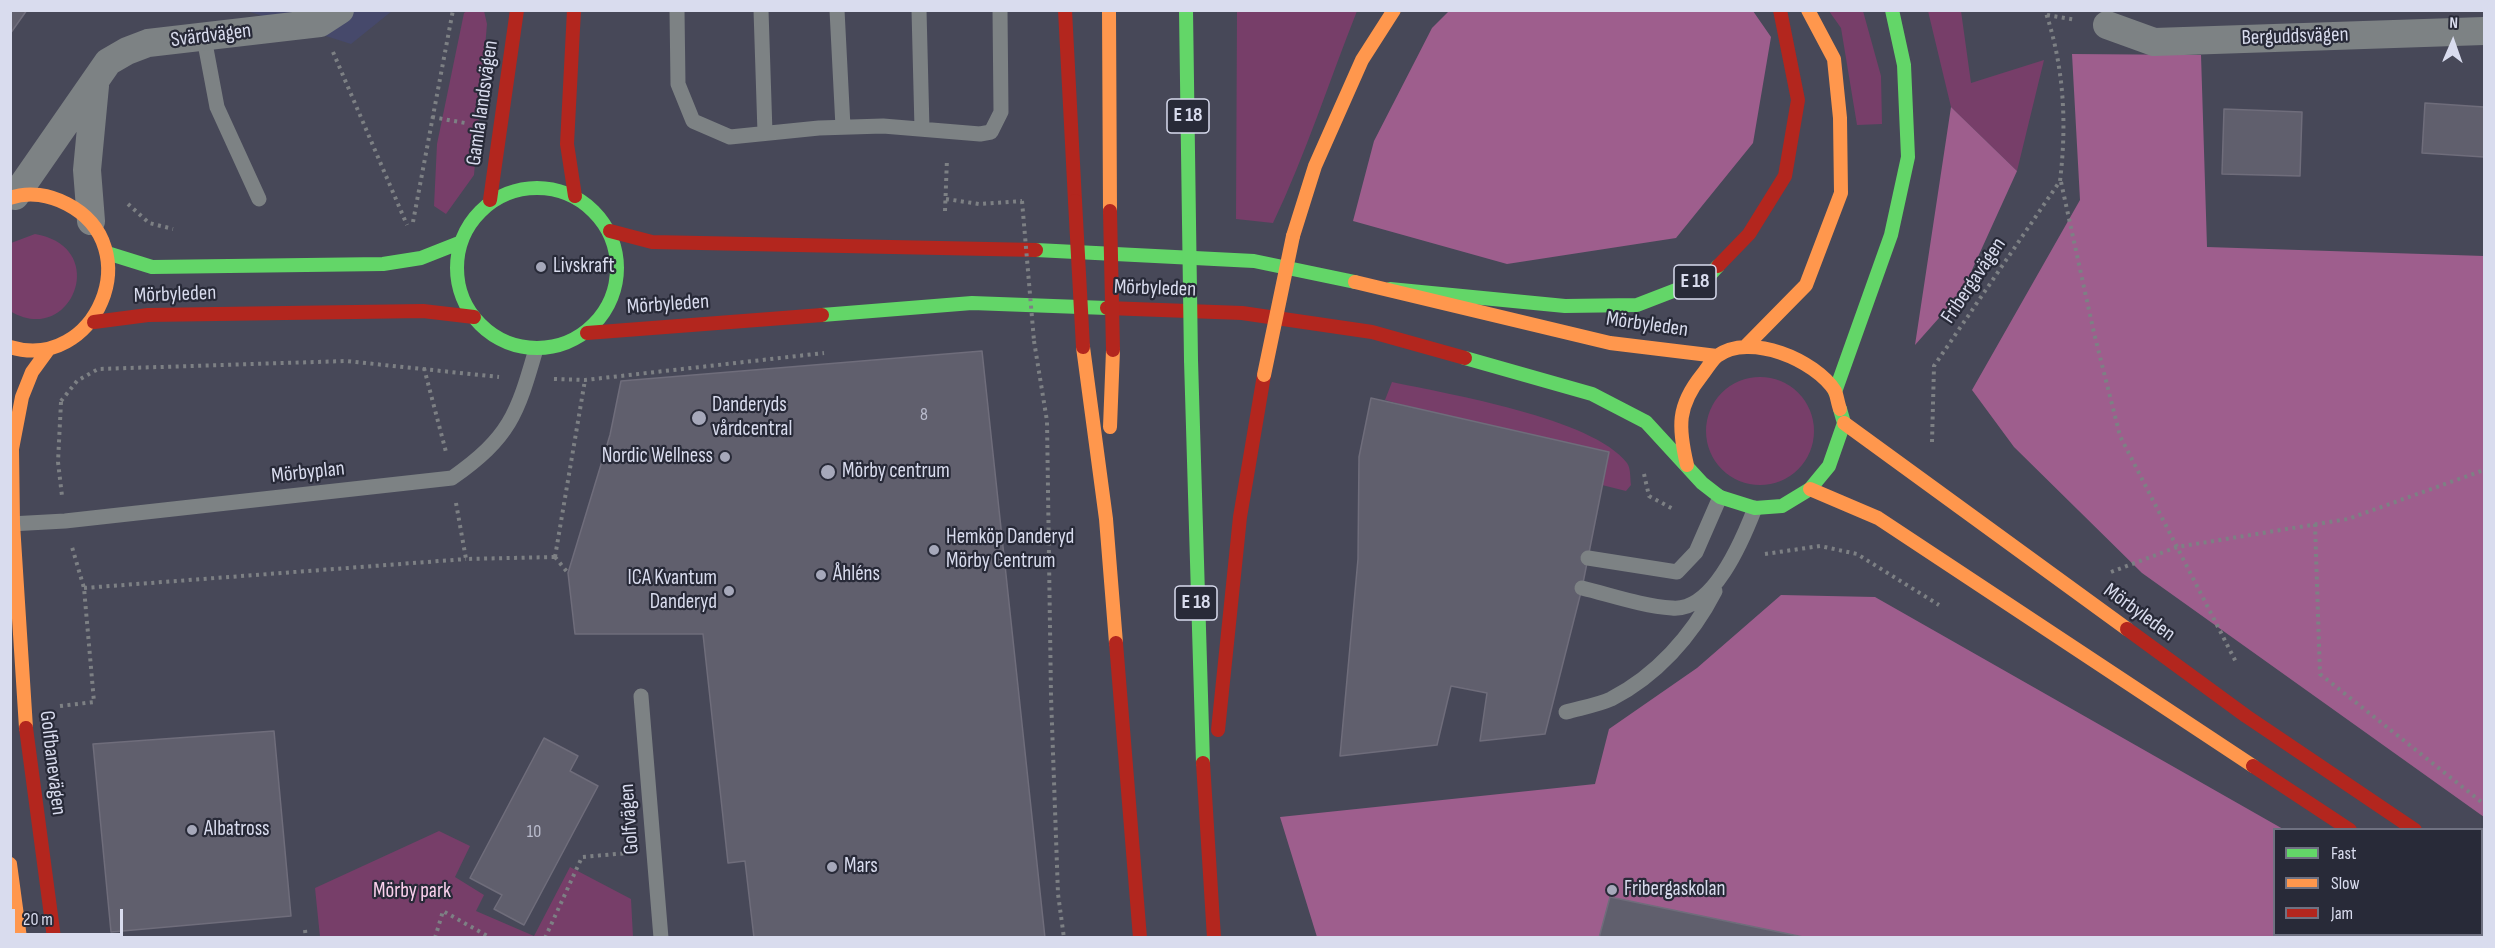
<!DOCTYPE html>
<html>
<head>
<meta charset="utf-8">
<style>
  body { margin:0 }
  #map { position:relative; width:2495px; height:948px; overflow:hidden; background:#474858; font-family:"Sofia Sans Condensed",sans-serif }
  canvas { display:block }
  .frame { position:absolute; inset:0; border:12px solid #d9dcee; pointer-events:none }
  .legend { position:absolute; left:2273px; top:828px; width:210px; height:108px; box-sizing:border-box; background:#282a38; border:2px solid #6f7181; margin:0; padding:8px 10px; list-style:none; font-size:18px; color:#d9dcee }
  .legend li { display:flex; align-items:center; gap:12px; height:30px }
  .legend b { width:30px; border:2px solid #6f7181 }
  .north { position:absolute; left:2423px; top:12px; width:60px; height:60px; -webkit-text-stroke:4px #282a38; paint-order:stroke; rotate:2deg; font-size:16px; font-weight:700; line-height:24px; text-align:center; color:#d9dcee }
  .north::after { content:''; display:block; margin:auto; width:21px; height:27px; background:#d9dcee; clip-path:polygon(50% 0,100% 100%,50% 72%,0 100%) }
  .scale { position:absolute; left:12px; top:909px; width:111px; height:27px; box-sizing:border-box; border:3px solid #d9dcee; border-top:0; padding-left:8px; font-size:18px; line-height:21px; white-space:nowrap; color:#d9dcee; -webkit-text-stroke:4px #282a38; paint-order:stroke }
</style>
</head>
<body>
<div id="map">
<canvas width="2495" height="948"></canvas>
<div class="frame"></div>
<ul class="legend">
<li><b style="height:8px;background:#63d668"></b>Fast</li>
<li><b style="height:8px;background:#ff974d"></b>Slow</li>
<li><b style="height:8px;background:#b3261e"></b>Jam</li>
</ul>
<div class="north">N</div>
<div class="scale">20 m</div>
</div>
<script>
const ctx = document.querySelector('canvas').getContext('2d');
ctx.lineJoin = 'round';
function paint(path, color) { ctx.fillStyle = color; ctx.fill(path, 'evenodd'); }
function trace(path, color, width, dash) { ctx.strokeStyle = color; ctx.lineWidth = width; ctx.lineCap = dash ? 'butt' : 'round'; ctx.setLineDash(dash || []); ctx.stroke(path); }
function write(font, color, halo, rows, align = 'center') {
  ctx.font = font + ' "Sofia Sans Condensed",sans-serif'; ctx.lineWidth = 4.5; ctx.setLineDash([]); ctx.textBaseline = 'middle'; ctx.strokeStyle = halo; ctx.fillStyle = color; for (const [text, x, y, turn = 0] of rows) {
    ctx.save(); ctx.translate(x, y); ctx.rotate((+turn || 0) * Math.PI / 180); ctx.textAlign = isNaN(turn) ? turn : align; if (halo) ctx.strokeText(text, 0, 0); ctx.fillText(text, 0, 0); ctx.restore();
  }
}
const built = new Path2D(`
  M247,11H392L351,44Z`);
const green = new Path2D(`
  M467,11H484L487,24L474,175L446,214L434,206L437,144L464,13Z
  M1237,11H1357C1329,81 1306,154 1273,223L1236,219Z
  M1829,11H1863L1881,76L1882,124L1857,125L1841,28Z
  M1928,11H1961L1971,83L2044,60L2017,171L1951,107Z
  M35,234C112,247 71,348 10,311L11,243Z
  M1706 431a54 54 0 1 1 108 0a54 54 0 1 1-108 0Z
  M1392,382C1448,394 1593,418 1627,463C1631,468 1630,479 1631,485L1626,491L1602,485L1527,440L1385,400Z
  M439,831L470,846L455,877L484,895L476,911L534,936L570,867L631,899L633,937H320L315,888Z`);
const forest = new Path2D(`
  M1449,11H1753L1771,37L1753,143L1676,238L1507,264L1353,221L1374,141L1432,28Z
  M2072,54L2201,55L2207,247L2484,256V817L2142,573L2014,447L1972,390L2080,200Z
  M1951,107L2017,171L1962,292L1915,345Z
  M1781,595L1875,597L2283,829L2274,830V934H2452L2457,937L1808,938L1611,898L1599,937H1317L1280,817L1595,784L1609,729L1697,668Z`);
const building = new Path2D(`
  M10,10H27L10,34Z
  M2425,103L2484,107V157L2422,153Z
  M2224,109L2302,112L2300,176L2222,174Z
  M982,351L1045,938H754L745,861L728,863L703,634H575L568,573L610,435L621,381Z
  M1371,398L1609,452L1582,588L1545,734L1480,741L1487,693L1451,686L1437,745L1340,756L1358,559L1359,457Z
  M274,731L291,916L111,932L93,744Z
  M544,738L578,756L570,771L598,786L524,925L494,909L502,895L470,878Z
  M1610,897L1808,938H1599Z`);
const path = new Path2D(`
  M2047,15L2076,20
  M333,52L407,225
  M432,117L465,123
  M2061,182L2094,333L2120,436L2237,664
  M946,199L979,204L1022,201
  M128,204L149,223L173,229
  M945,211L947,159
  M413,222L453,10
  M1034,341L1047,421L1051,696L1058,894L1064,938
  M424,368L446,452
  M554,379L585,380L824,353
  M61,401L77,381L98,369L346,361L499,377
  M61,402L58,462L62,496
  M1932,442L1934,366L2060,181C2067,123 2064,66 2045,10
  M1644,474L1649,496L1675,510
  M456,503L466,559L555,557
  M2315,524L2320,674L2484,804
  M1765,554L1820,546L1857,554L1939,605
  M555,557L585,380
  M555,557L568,573
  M2111,572L2177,547L2348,519L2484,470
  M84,588L466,559
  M60,706L94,702L84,588L72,547
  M305,930L306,938
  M2398,934L2400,938
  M435,938L443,911L491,938
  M545,938L582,857L628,853`);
const lane = new Path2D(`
  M677,10L678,84L693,121L730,137L819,128L883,126L980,134L991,132L1001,112L1000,10
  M761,10L765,133
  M837,10L843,127
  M919,10L922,129
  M204,38L217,107L259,199
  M10,524L65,521L452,478C510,437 517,415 536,349
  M1588,558L1677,572L1696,552L1720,497
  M1582,588C1611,595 1642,606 1672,608C1713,612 1743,539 1755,508
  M641,696L661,938
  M1566,712C1580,708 1598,705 1611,699C1656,676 1692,636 1715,591`);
const street = new Path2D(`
  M2107,25L2154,42L2484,31
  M15,196L108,62L127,51L148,43L320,23L340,10
  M91,221L87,170L95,86`);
const fast = new Path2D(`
  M1186,10L1189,222
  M457 268a80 80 0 1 1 160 0a80 80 0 1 1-160 0Z
  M1036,250L1254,261L1355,282
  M107,253L152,267L383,264L421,258L459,243
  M1390,289L1565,306L1637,305L1707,278L1718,266
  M822,315L972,303L1107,308
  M1465,358L1592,394L1646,422L1702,483L1720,497L1755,508L1782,506L1810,489L1829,466L1844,423L1840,409
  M1191,360L1203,763
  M1835,392L1891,235L1908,157L1904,65L1892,10`);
const slow = new Path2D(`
  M1109,10L1110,211
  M10,198C29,191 50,195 67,204C150,247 95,373 10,347
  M1293,236L1315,166L1362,60L1394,10
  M1355,282L1610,343L1717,356
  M1083,347L1106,519L1116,643
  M1745,347L1806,285L1841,193L1840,118L1834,59L1808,10
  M1844,423L2127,629
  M1110,427L1113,350
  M1687,465C1678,427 1677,406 1702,375C1707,369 1711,361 1717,356C1750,332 1815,360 1835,391C1837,396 1838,404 1840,409
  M1810,489L1878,518L2253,766
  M26,728L13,524L12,449L22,397L32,372L48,350
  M10,864L20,938
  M2482,875L2484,877`);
const jam = new Path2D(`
  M574,10L567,144L575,196
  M1065,10L1075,201
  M490,200L517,10
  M610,231L652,242L1036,250
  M1718,266L1749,234L1785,176L1798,100L1780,10
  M1107,308L1242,313L1372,332L1465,358
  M94,322L148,315L423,311L474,317
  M587,333L822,315
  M2127,629L2246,716L2415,830
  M1116,643L1140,938
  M26,728L54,938
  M1218,730L1240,517L1264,375
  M1203,763L1214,938
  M2253,766L2350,830
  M2482,916L2484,918`);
const pathBridge = new Path2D(`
  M1022,201L1034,341`);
const fastBridge = new Path2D(`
  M1189,222L1191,360`);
const slowBridge = new Path2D(`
  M1264,375L1293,236`);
const jamBridge = new Path2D(`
  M1075,201L1083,347
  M1110,211L1113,350`);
const markers = [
  [541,267,6,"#a6a8ba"],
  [699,418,8,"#a6a8ba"],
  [725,457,6,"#a6a8ba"],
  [828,472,8,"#a6a8ba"],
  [934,550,6,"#a6a8ba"],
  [821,575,6,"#a6a8ba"],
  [729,591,6,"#a6a8ba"],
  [192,830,6,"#a6a8ba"],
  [832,867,6,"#a6a8ba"],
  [1612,890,6,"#a6a8ba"]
];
const numberNames = [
  ["8",924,415],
  ["10",534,832]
];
const shields = [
  [1188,116,42],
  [1695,282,42],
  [1196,603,42]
];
const shieldNames = [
  ["E 18",1188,116],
  ["E 18",1695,282],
  ["E 18",1196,603]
];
const streetNames = [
  ["Svärdvägen",211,36,-7],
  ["Berguddsvägen",2295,37,-2],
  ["Gamla landsvägen",483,103,-82],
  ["Fribergavägen",1974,281,-56],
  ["Mörbyleden",1155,289,2],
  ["Mörbyleden",175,295,-2],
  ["Mörbyleden",668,305,-4],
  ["Mörbyleden",1647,325,8],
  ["Mörbyplan",308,473,-6],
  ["Mörbyleden",2139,613,36],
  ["Golfbanevägen",52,763,83],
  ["Golfvägen",630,819,-94]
];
const poiNames = [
  ["Livskraft",553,267],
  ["Danderyds",712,406],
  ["vårdcentral",712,430],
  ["Nordic Wellness",713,457,"right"],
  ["Mörby centrum",842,472],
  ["Hemköp Danderyd",946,538],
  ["Mörby Centrum",946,562],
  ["Åhléns",833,575],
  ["ICA Kvantum",717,579,"right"],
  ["Danderyd",717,603,"right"],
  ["Albatross",204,830],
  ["Mars",844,867],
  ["Fribergaskolan",1624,890]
];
const parkNames = [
  ["Mörby park",412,892]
];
paint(built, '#46496b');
paint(green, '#773e69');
paint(forest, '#9e5e8d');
paint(building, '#605f6d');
trace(building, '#6f6d7b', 1.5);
trace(path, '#7d8084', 4, [3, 4.5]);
trace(lane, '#7d8284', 15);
trace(street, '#7d8284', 28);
trace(fast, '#63d668', 14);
trace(slow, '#ff974d', 14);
trace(jam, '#b3261e', 14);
trace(pathBridge, '#7d8084', 4, [3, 4.5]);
trace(fastBridge, '#63d668', 14);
trace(slowBridge, '#ff974d', 14);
trace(jamBridge, '#b3261e', 14);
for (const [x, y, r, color] of markers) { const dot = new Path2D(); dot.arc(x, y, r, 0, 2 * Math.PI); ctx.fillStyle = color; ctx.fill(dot); trace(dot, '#282a38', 2); }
write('18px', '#bbbdce', null, numberNames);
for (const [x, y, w] of shields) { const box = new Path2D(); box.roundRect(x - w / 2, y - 17, w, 34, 4.5); ctx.fillStyle = '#282a38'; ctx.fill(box); trace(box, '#d9dcee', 1.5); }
write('bold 20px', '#d9dcee', null, shieldNames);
write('21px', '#d9dcee', '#282a38', streetNames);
write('21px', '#d9dcee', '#282a38', poiNames, 'left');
write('21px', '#fbd1ed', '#282a38', parkNames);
</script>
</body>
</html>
